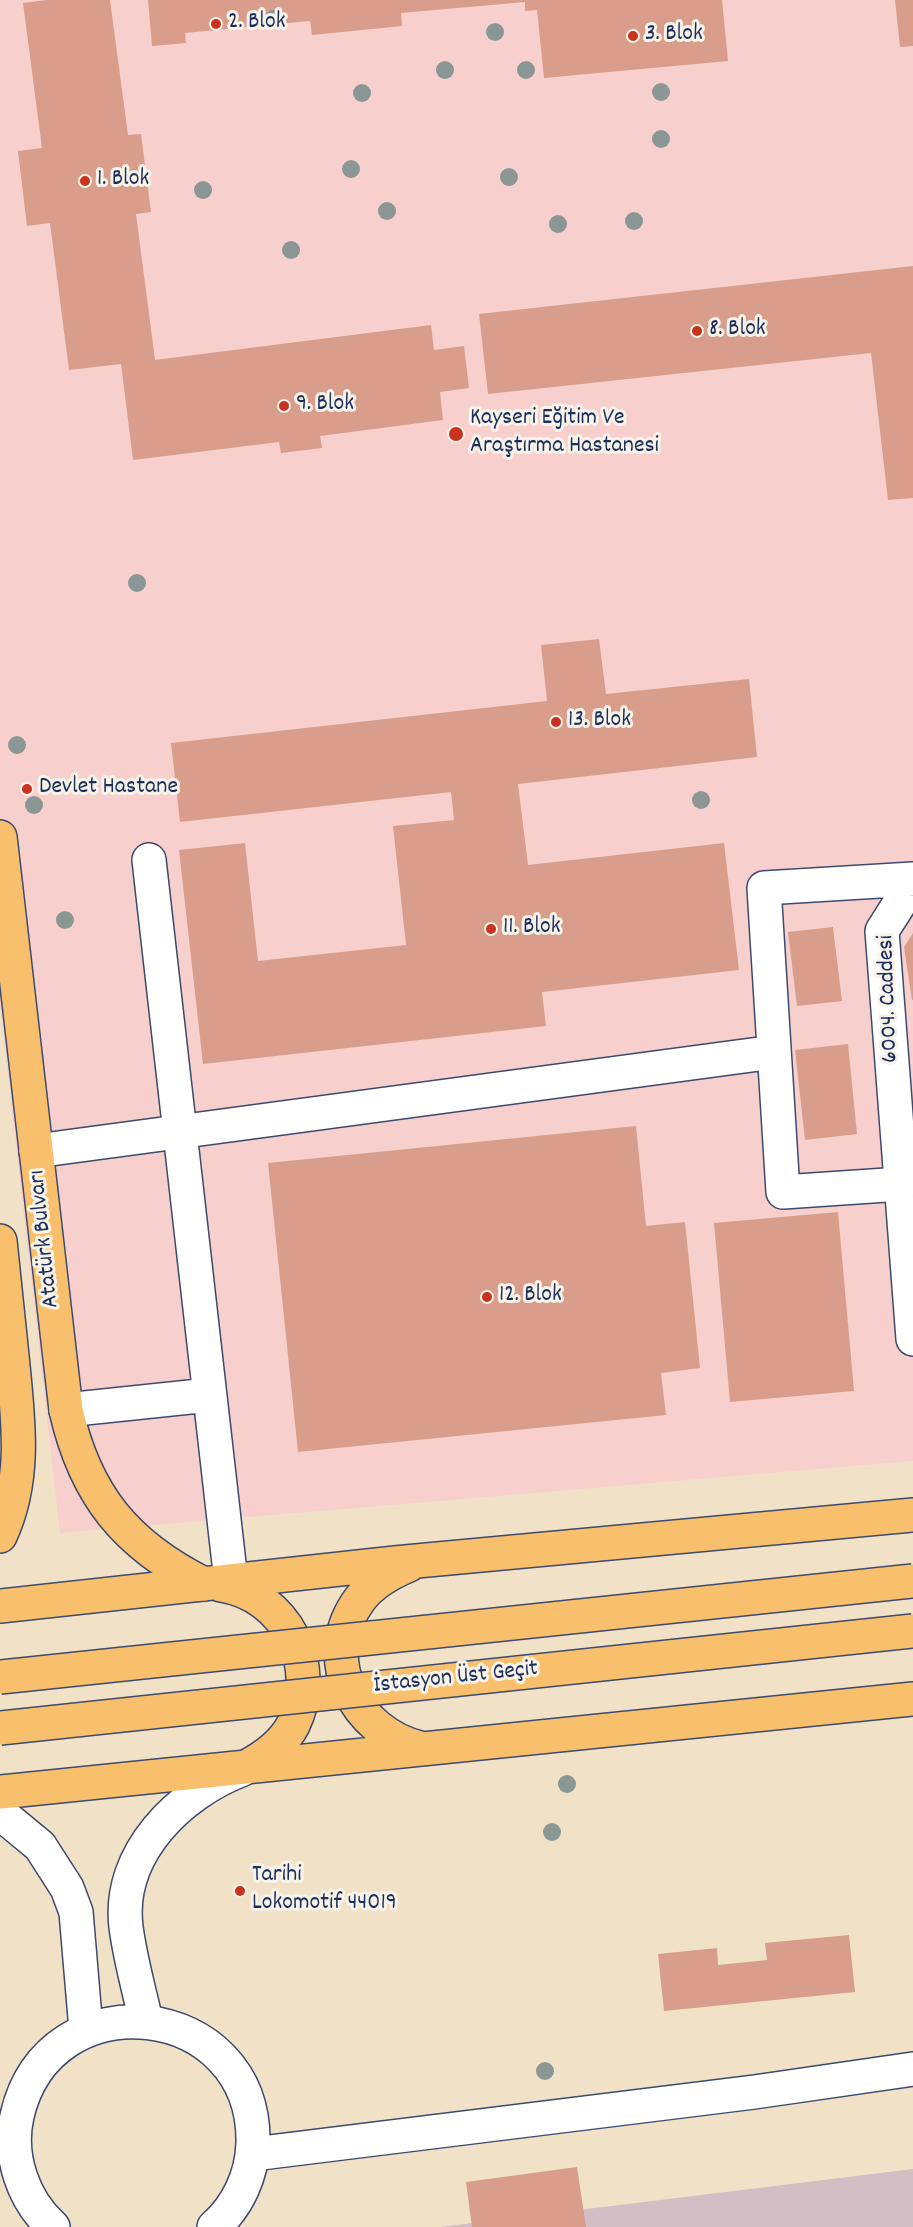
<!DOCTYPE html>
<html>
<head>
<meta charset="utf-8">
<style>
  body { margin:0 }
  canvas { display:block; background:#f1e2c7 }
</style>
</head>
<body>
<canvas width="913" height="2227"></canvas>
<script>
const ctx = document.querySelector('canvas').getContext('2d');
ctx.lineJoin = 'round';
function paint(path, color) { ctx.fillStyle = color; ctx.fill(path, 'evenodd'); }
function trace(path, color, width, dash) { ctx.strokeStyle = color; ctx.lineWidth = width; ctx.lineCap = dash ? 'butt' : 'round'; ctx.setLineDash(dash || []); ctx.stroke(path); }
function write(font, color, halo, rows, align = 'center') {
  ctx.font = font + ' Dekko,sans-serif'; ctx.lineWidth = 6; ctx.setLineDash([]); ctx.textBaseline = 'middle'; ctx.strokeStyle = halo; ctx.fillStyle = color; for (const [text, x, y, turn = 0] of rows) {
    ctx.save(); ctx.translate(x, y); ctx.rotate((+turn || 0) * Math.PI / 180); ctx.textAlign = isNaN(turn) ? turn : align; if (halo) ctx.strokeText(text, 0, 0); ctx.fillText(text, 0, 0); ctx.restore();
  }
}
const built = new Path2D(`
  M0,0H913V1461L60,1533L0,1005Z`);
const industrial = new Path2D(`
  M913,2169V2227H440Z`);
const building = new Path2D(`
  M47,0H110L128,135L141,134L151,212L136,214L155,360L431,325L434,350L464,346L469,388L440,392L443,420L320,436L322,448L281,453L279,442L133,460L121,364L69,370L50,223L27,226L18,151L42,148L23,3Z
  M148,0H722L728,61L544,78L537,10L525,11V2L401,13L402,26L312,35L310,21L185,33L186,43L152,46Z
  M895,0H913V46L900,47Z
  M913,266V498L888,500L871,353L488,394L479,314Z
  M599,639L606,694L749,679L757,757L518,784L528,865L724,843L739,970L542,992L546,1026L203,1064L179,850L245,843L258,961L406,945L393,826L454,820L451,792L180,822L171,743L547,701L541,645Z
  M833,927L842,1001L797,1006L788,932Z
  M913,933V1000H912L904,947Z
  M848,1044L857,1134L805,1140L795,1050Z
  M636,1126L646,1226L685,1222L700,1368L661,1373L666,1415L298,1452L268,1163Z
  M838,1212L854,1391L730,1402L714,1223Z
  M849,1935L855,1992L664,2011L658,1954L717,1948L718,1965L767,1960L765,1943Z
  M577,2167L586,2227H472L466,2182Z`);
const minor = new Path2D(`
  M149,860L231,1581
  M913,882L882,931L913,1339
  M36,1151L774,1052
  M901,1184L783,1192L764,888L913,879
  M66,1410L209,1395
  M0,1813L40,1846L67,1888L76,1912L86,2030
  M146,2021C139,1990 130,1958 126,1927C117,1853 180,1793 243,1769
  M253,2154L754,2092L913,2069
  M53,2227C23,2200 8,2156 17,2116C49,1975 256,1999 253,2143C252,2175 238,2206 214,2227`);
const major = new Path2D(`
  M0,837L66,1410C85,1495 126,1545 204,1584
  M0,1241C4,1279 8,1318 12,1356C18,1417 27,1479 0,1536`);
const highway = new Path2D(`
  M409,1565C390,1573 372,1583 360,1599C316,1658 355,1732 420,1748
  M221,1585C286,1595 322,1666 293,1725C283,1744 265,1757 246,1767
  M0,1606L395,1563L913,1515
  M0,1792L913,1699`);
const highwayBridge = new Path2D(`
  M0,1677L913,1581
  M0,1728L913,1631`);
const trees = [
  [273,19],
  [495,32],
  [445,70],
  [526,70],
  [661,92],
  [362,93],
  [661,139],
  [351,169],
  [509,177],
  [203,190],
  [387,211],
  [634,221],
  [558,224],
  [291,250],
  [137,583],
  [17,745],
  [701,800],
  [34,805],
  [65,920],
  [567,1784],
  [552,1832],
  [545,2071]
];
const markers = [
  [216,24,6,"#c8321e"],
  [633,36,6,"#c8321e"],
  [85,181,6,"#c8321e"],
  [697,331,6,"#c8321e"],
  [284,406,6,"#c8321e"],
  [456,434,8,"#c8321e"],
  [556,722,6,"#c8321e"],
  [27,789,6,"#c8321e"],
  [491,929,6,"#c8321e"],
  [487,1297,6,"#c8321e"],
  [240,1891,6,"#c8321e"]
];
const poiNames = [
  ["2. Blok",228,24],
  ["3. Blok",645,36],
  ["1. Blok",97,181],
  ["8. Blok",709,331],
  ["9. Blok",296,406],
  ["Kayseri Eğitim Ve",470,420],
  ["Araştırma Hastanesi",470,448],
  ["13. Blok",568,722],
  ["Devlet Hastane",39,789],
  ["11. Blok",503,929],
  ["12. Blok",499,1297],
  ["Tarihi",252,1877],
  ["Lokomotif 44019",252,1905]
];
const streetNames = [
  ["6004. Caddesi",890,999,-92],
  ["Atatürk Bulvarı",46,1239,-96],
  ["İstasyon Üst Geçit",456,1679,-6]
];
paint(built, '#f7d0ce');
paint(industrial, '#d2bec4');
paint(building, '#d89d8b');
trace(minor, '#3b4a6e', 36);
trace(major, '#3b4a6e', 36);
trace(highway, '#3b4a6e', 36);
trace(minor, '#fff', 33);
trace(major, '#f8bf6c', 33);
trace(highway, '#f8bf6c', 33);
trace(highwayBridge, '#3b4a6e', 36, []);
trace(highwayBridge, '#f8bf6c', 33);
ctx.fillStyle = '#8b9795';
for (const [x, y] of trees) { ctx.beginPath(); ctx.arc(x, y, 9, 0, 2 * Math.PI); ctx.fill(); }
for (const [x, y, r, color] of markers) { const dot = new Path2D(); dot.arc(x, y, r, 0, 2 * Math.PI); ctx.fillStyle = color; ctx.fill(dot); trace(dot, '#f7f3e8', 2); }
write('24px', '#1b2f5e', '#f7f3e8', poiNames, 'left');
write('24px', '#1b2f5e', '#f7f3e8', streetNames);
</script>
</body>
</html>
